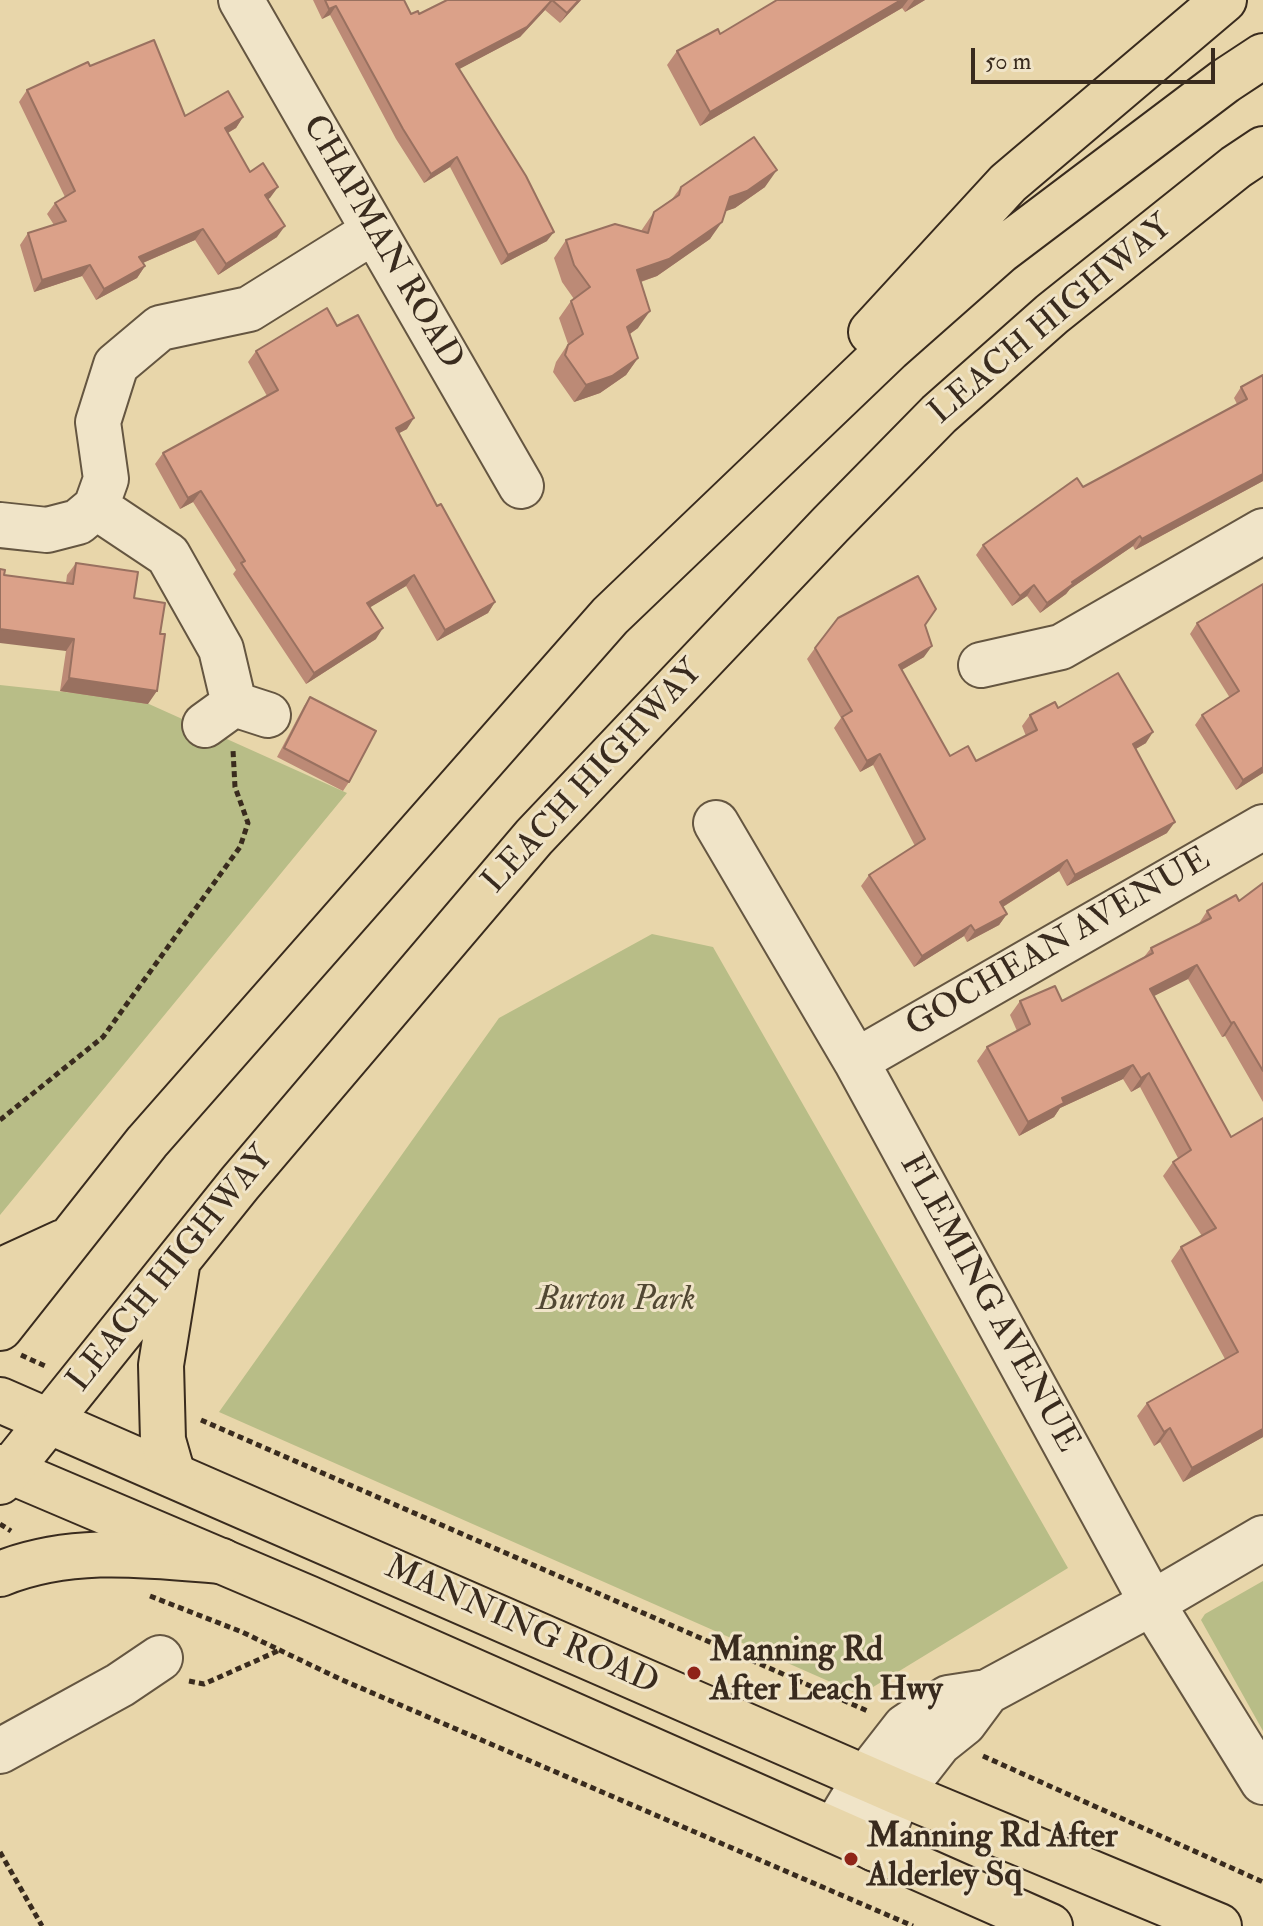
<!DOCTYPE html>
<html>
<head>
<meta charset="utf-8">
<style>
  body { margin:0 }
  #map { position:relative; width:1263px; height:1926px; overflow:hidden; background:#e8d6aa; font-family:"IM FELL Double Pica",serif }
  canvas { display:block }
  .scale { position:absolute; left:971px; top:48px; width:244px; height:36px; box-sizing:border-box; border:4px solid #392b1e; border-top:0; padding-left:10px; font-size:24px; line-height:28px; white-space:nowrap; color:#392b1e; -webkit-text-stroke:6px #f0e4c8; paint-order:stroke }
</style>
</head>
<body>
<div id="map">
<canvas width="1263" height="1926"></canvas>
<div class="scale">50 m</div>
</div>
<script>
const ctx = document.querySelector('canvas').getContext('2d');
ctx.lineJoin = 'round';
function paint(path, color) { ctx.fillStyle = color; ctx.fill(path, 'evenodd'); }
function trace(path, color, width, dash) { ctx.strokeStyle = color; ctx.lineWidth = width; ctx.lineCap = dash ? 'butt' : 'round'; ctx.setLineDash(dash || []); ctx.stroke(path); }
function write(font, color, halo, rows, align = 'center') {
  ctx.font = font + ' "IM FELL Double Pica",serif'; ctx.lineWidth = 6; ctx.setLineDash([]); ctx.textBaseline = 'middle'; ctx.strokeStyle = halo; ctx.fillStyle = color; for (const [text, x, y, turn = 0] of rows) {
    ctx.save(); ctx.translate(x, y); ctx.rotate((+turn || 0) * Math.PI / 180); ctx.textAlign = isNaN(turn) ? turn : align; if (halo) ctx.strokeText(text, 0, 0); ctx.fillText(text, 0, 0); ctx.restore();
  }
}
const green = new Path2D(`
  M0,685L140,700L347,793L0,1215Z
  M652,934L713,947L1068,1568L860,1695L219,1412L499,1018Z
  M1263,1581V1731L1201,1620L1205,1614Z`);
const path = new Path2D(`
  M0,1120L103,1037L240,847L248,823L235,787L233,750
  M21,1355L45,1366
  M201,1420L870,1712
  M0,1524L11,1531
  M150,1596L242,1632L340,1679L913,1926
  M189,1681L204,1684L280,1650
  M983,1756L1263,1882
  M0,1852L42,1926`);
const minor = new Path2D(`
  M241,0L521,486
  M96,507L168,555L221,649L234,704
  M0,525L47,530L78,522L96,507L106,479L98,422L116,365L160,328L249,309L374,231
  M981,665L1061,647L1263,531
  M205,725L234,704L268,715
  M716,823L856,1061L1152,1603L1263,1782
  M856,1061L1263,827
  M0,1751L120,1685L160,1658
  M834,1830L866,1777L905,1727L948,1698L987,1692L1152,1603L1263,1538
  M875,1849L900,1793L939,1743L964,1723L987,1692`);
const major = new Path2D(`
  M0,1400L900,1793L1219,1926
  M0,1467L308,1598L1050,1926`);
const highway = new Path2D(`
  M871,332L1008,183L1224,0
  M0,1271L63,1242
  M0,1328L147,1142L610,616L889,349L1000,251L1225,81L1263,56
  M173,1475L163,1440L161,1365L177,1266
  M0,1482L240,1183L534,837L831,524L939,414L1052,314L1236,167L1263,149
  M0,1574C72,1545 147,1555 222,1561`);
const wall = new Path2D(`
  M313,0H404L411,14H419L447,0H581L560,23L545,10L520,37L459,69L547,241L501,265L450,167L424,183L396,139L330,15L322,19Z
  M777,0H925L905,12L902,8L700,126L667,65L677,51L720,34Z
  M90,66L185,116L243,117L236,128L228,133L250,172L278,187L268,199L277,237L218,275L195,240L143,263L145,266L137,278L96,300L82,276L34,292L20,245L28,233L54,225L47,214L55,203L65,197L19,102L27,90Z
  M681,187H765L735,208L725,211L710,239L657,276L641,282L638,328L630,334L638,358L626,375L600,393L574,402L553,372L556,362L568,344L559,318L571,301L574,299L562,282L554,258L566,240L641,231L654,212L672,199Z
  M337,326L407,429L399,433L437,506L495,602L488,613L437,641L406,586L370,607L376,639L306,684L233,574L236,570L193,502L180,509L155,464L163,453L267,396L248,362L256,351Z
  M1263,375V481L1135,550L1133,546L1070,589L1066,594L1040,613L1027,596L1012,606L976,555L983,545L1083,487L1237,404L1234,398L1241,387Z
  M76,563L134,598L148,704L60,691L66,651L4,575L66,583L67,575Z
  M1263,584V773L1236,790L1195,725L1202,715L1230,698L1190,634L1197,623Z
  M815,648L924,657L902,670L950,756L976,761L1026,736L1022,726L1030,715L1058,708L1146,743L1136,749L1167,833L1067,886L1059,871L1003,907L1007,914L999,925L967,942L964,936L914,967L861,886L869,875L915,846L873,765L860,772L834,728L841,718L807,659Z
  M310,697L349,782L343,791L277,757L304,706Z
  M1263,883V1102L1225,1036L1222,1037L1188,979L1154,996L1231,1137L1263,1437L1183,1482L1160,1442L1154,1446L1137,1416L1147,1403L1225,1359L1171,1261L1181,1247L1202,1236L1163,1176L1173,1162L1178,1158L1140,1087L1131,1092L1123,1079L1060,1108L1054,1117L1019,1136L977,1061L987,1047L1017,1031L1010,1015L1020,1001H1062L1144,957L1151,948L1198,925L1207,911L1239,901Z`);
const shadedWall = new Path2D(`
  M552,0L545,10L520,37L450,74L456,64Z
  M579,0H581L560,23L567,13Z
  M901,0H908L902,8L700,126L710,112Z
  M914,0H925L905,12Z
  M336,6L330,15L322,19L329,9Z
  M243,117L236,128L217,139L225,128Z
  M457,157L450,167L424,183L431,174Z
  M777,170L765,187L735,208L718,214L730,197Z
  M278,187L270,198L257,206L265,195Z
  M722,222L710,239L657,276L625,287L637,270Z
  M285,226L277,237L218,275L226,264Z
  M203,229L195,240L131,268L139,257Z
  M554,232L547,241L501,265L508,255Z
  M90,265L82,276L34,292L42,280Z
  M145,266L137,278L96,300L104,289Z
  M650,311L638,328L615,344L627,327Z
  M638,358L626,375L600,393L574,402L586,385Z
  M414,418L407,429L388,439L396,428Z
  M1263,474V481L1135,550L1142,539Z
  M201,491L193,502L180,509L188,498Z
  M1140,536L1133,546L1070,589L1066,594L1040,613L1047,603L1072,582Z
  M414,575L406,586L359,614L367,603Z
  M1034,585L1027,596L1012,606L1020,596Z
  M495,602L488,613L437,641L445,630Z
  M383,628L376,639L306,684L314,673Z
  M0,629L74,639L66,651L0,643Z
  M932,646L924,657L891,676L899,665Z
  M69,678L157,691L148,704L60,691Z
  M1153,732L1146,743L1125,755L1133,744Z
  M880,754L873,765L860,772L867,761Z
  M1263,767V773L1236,790L1243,780Z
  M1175,822L1167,833L1067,886L1075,875Z
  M1067,860L1059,871L993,913L1000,902Z
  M1007,914L999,925L967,942L975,931Z
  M971,925L964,936L914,967L922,956Z
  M1197,965L1188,979L1140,1003L1150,989Z
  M1234,1022L1225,1036L1222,1037L1231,1023Z
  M1133,1065L1123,1079L1060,1108L1054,1117L1019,1136L1028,1122L1062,1098Z
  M1149,1073L1140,1087L1131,1092L1141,1078Z
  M1170,1428L1160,1442L1154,1446L1164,1432Z
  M1263,1429V1437L1183,1482L1192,1468Z`);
const building = new Path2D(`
  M325,0H404L411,14L418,11L419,14L447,0H552L527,27L456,64L526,176L554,232L508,255L457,157L431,174L403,129L336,6L329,9Z
  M552,0H579L567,13Z
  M777,0H901L710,112L677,51L718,29L720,34Z
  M154,40L185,116L228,91L243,117L225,128L250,172L263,163L278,187L265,195L285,226L226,264L203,229L139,257L145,266L104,289L90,265L42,280L28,233L66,221L55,203L75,191L27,90L88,62L90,66Z
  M754,137L777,170L747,191L730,197L722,222L669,259L637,270L650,311L627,327L638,358L612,376L586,385L565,355L568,345L583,334L571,301L590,287L574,265L566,240L615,224L648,233L654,212L679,195L681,187Z
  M327,308L337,326L358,315L414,418L396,428L437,506L441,504L495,602L445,630L414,575L367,603L383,628L314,673L241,563L245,561L201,491L188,498L163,453L278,390L256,351Z
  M1263,375V474L1142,539L1140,536L1072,582L1073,584L1047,603L1034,585L1020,596L983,545L1077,478L1083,487L1247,399L1241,387Z
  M76,563L138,572L134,598L165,603L160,634H165L157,691L69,678L74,639L0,629V569L5,570L4,575L73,584Z
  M918,576L936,609L925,625L932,646L899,665L950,756L968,746L976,761L1037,730L1030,715L1055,702L1058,708L1118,673L1153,732L1133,744L1175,822L1075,875L1067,860L1000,902L1007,914L975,931L971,925L922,956L869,875L925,839L880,754L867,761L842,717L852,711L815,648L838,618Z
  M1263,584V767L1243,780L1202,715L1239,691L1197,623Z
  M310,697L376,731L349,782L284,748Z
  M1263,883V1071L1234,1022L1231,1023L1197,965L1150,989L1231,1137L1263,1118V1429L1192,1468L1170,1428L1164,1432L1147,1403L1238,1352L1181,1247L1216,1228L1173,1162L1191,1150L1149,1073L1141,1078L1133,1065L1062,1098L1064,1103L1028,1122L987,1047L1030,1024L1020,1001L1055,986L1062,1001L1153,953L1151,948L1211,918L1207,911L1236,895L1239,901Z`);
const markers = [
  [694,1673,8,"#8f2418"],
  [851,1859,8,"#8f2418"]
];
const streetNames = [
  ["CHAPMAN ROAD",381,243,60],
  ["LEACH HIGHWAY",1052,321,-40],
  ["LEACH HIGHWAY",594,778,-47],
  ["GOCHEAN AVENUE",1059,944,-30],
  ["LEACH HIGHWAY",172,1270,-51],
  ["FLEMING AVENUE",988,1304,61],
  ["MANNING ROAD",521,1627,24]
];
const parkNames = [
  ["Burton Park",616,1302]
];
const poiNames = [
  ["Manning Rd",710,1653],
  ["After Leach Hwy",710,1692],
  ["Manning Rd After",867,1839],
  ["Alderley Sq",867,1878]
];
paint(green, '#b8bd87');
trace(minor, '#655641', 48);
trace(major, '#392b1e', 48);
trace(highway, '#392b1e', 48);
trace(path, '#392b1e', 5, [6, 4]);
trace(minor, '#f0e4c8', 44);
trace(major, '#e8d6aa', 44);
trace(highway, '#e8d6aa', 44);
paint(wall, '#bc8a76');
paint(shadedWall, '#997160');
paint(building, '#dba189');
trace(building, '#997160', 2);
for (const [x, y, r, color] of markers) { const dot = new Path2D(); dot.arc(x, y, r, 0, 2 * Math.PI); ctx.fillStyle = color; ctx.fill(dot); trace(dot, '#f0e4c8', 3); }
write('34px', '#392b1e', '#f0e4c8', streetNames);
write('italic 34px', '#524833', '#f0e4c8', parkNames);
write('bold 34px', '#392b1e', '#f0e4c8', poiNames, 'left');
</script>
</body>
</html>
